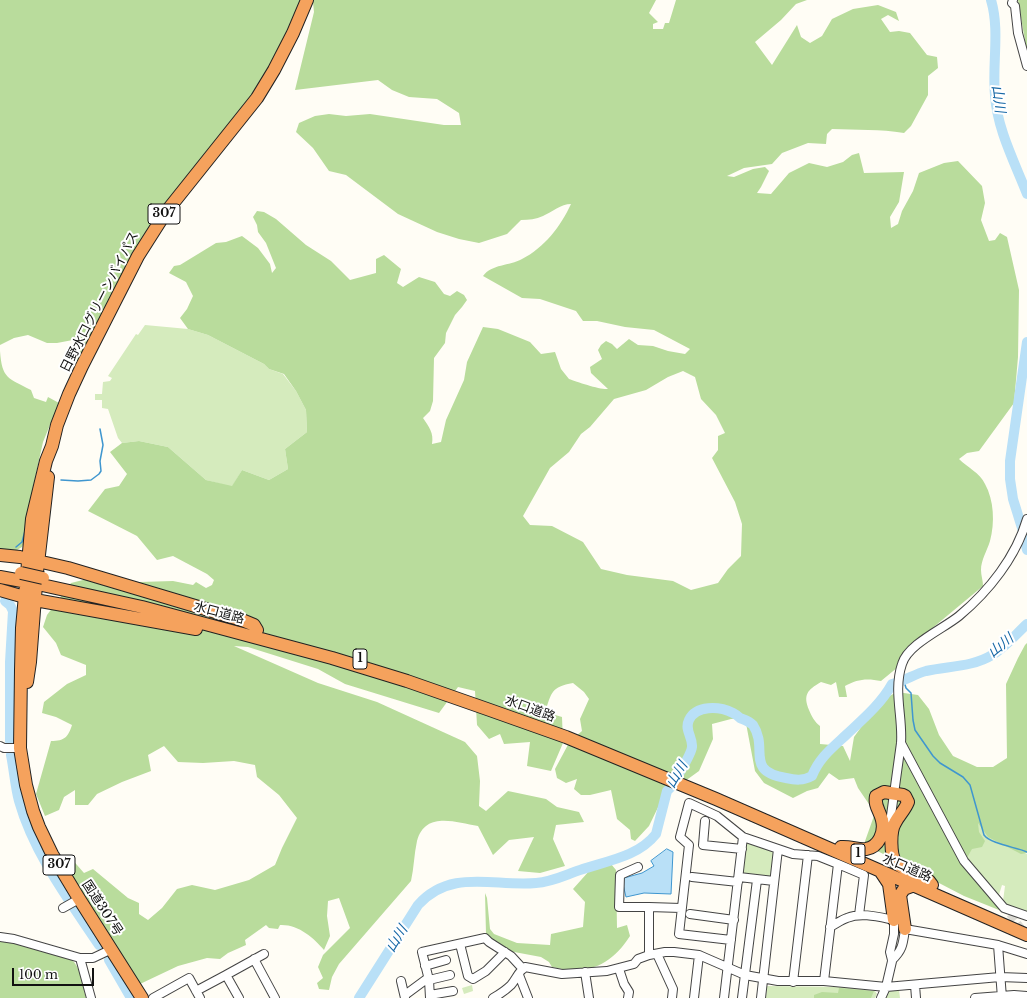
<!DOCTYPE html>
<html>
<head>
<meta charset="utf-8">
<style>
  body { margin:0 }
  #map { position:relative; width:1027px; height:998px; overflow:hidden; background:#fffdf5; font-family:"Libre Baskerville",serif }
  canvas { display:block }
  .scale { position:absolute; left:12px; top:968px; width:82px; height:18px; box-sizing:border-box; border:2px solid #111; border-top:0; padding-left:5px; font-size:12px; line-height:14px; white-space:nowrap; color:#111; -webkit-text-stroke:3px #fff; paint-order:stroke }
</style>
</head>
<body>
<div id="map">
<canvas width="1027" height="998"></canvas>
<div class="scale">100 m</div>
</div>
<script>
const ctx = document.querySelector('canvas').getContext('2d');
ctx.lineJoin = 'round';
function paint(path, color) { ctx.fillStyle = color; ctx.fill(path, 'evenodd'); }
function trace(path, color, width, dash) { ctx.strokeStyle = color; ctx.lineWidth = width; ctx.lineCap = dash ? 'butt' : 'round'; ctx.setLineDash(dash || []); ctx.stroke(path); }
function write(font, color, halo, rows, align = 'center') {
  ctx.font = font + ' "Libre Baskerville","Noto Sans JP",serif'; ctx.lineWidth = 4; ctx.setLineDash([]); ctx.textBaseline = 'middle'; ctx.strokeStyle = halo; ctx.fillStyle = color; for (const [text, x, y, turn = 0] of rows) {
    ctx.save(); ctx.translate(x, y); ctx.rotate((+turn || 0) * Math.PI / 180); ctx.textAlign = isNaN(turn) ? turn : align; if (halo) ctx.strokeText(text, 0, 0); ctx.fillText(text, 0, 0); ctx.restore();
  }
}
const green = new Path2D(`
  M145,325L188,329L208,335L264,364L269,369L283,374L296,391L306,410L307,432L285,449L288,469L269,480L242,470L232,487L206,480L168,447L139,441L122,443L118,438L108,409L102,408V400H95V394H102L103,382L110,381L112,378L108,376L136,334L138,335Z
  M977,820L1012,848L1027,854V914L1005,904L1003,901L1005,886L1002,885L998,898L966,857L978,833Z
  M748,842L772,849L775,854L772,878L742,874L745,844Z
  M472,985L473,991L464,994L462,988Z
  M767,986L844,987L875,991L877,994L875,998H766Z
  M899,990L900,998H884L888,991Z`);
const forest = new Path2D(`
  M0,0H302L286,35L249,102L153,220L135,252L77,364L74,357L80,342L78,339L57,343H47L28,335L14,338L0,345Z
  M314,0H656L649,13L658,22L653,24V29H663L665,23H669L676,0H807L796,4L781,20L755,42L772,65L797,25L801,37L810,43L822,36L832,19L853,9L878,5L896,12L899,21L888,15L881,19L890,32L899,31L910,33L927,55L937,57L938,68L928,76V95L911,126L904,133C880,129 857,130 832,129L827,134L826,144L808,143L782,153L772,164L744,168L727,176L734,177L753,169L765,167L769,171L761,187L757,193L771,194L789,173L809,163L827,167L843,162L852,155L859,153L864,173L904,172L899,202L890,217L891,228L898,224L902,211L913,191L919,173L944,163L958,161L982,186L985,203L981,220L989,241L995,240L1000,233L1007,237L1019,290L1018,357L1014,403L979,451L967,453L959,459C967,467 980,473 985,484C994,500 995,523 990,541C987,551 981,560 981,570C981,575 983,581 983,586L906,650L898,667L881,681C867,678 857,679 845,686L847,697H839L836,682L831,685L821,682C807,690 803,695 809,710C812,717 814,721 820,726V744L843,746L850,761L854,737L880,701L897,692L918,695L929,709L939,735L953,756L977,767H993L1007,758L1006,684L1018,658L1025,645L1027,643V853L1021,854L988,837L978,823L979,832L985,841L982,847L972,849L964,863L1004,912L964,896L864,844L875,813L858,788L854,778L839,780L829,773L818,788L807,791L793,798L764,783L755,771L745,718L731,719L712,724L713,739L699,771L663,797L649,826L635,841L631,839L630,830L617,819L611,790L590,795H581L574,789L577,779L566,783L557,778L555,769L570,741L582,731L580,719L589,699L584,692L573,683C551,687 552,692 545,712L562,717L563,743L551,771L527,766L530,742L504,744L500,734L489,739L477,725L475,691L458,687L439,713L345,684L318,669L248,647L234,646L318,683L377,702L465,742L477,756L480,781L479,806L486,811L508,791L546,799L557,807L579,812L584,822L556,825L553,839L565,866L540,873L518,871L534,837L509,840L493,855L478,826C455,822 425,811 417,841C414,854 414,868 411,881L339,964L332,977L329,990L319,989L317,983L323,978L318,967L323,955L350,928L339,898L328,901L327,916L330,936L324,950C314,938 298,924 280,925L278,929L269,928L266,925L245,940L246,945L228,953L220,959L207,958L178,966L140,984L63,867L68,864L70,857L84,873L93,869L128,898L139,903V914L148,920L162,908L177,889L192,885L215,890L249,880L275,865L282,848L297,818L279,795L257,777L255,765L234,761L203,763L178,762L164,746L148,755L151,771L122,782L97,794L88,805H75V790L64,797L59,810L45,816L36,794L51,741C65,741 68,737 72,725L56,717L42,713L44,702L67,684L86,675V665L61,655L56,643L43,627L47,615L71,583L87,579L106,583L173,581L193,585L196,582L206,588L212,585L214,580L207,574L173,556L157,560L137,536L88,511L105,489L119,486L127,474L110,452L122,443L139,441L168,447L206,480L232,486L242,470L269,480L288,469L285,449L307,432L306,410L296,391L284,374L269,369L264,364L208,335L188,329L180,318L187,309L193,296L186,282L169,273L174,266L180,265L216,243L226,242L242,236L258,248L270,264L272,273L276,268L266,243L258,232L257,225L253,217L257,211L264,212L276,219L306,245L331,261L350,280L376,273V259L384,255L401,269L397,283L403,287L419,277L435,282L444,294L450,296L457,291L464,295L467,300L462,307L455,315L446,333L445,343L434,358L433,401L430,411L423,418C429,427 434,433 432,444L441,442L446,420L464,380L467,362L483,327L498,329L530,342L541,354L555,352L561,369L569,379C577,382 601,390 608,389L591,373L590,367L602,359L598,350L601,345L606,341L612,344L617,349L629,339L638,345L653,346L668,351L685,354L690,349L654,330L625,327L597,321H583L576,311L540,299L522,298L483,276C492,264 509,266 522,259C544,248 561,226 571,204C561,204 552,212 543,216C536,219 529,220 521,220L507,234L479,243L459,239L437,232L398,214L346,175L329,171L313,148L296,132L299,123L315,116L329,114L346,116L370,114L444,125H461L459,113L437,99L409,97L392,90L378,80L295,90L314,12L313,2ZM683,371L695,377L701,399L716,415L725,433L718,436V450L712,458L735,502L742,524L741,556L728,569L718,583L691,590L673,581L627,575L601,569L583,542L552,526L530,525L523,516L550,468L569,452L581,434L590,427L614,399L646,390L668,377Z
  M1018,0H1027V52Z
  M0,351C2,379 8,378 31,390L34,398L46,402L48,397L59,403L43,442L33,487L26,538L22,547L17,550L0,551Z
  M611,864L616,870L617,928L627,925L630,936C610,967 587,975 552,967L549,962L541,957L509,951L489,938L486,934L485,893L487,898L490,929L494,934L517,943L550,945L551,934L583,927L585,902L573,889L590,870Z
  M0,940C15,943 66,951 74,962C82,972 83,987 86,998H0Z
  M839,988L874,991L871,998H814V995L822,992L838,993Z`);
const water = new Path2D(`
  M667,849L673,852L671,894L644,893L626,897L622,880L624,878L642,873L654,866L651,861Z`);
const stream = new Path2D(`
  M61,480L78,481L91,480L99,474L101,471L100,461L103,445L100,429
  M16,547L22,542L25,531
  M904,681L906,688L911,693L913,720L915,730L933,756L940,763L963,777L970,785L984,835C991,844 1015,847 1027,852`);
const river = new Path2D(`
  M991,0C1000,30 992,64 995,95C997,129 1015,163 1027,194
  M1027,342L1010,461V479L1013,499L1022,528L1027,550
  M5,601L10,605L13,611L10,662V741
  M11,755C14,770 15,786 19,801C34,854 69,900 99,945
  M109,960L131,998
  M359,998L418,905C451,868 494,887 536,883C552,882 565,875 580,870C606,861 638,857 656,834L667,791L671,787C676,778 691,756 692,747C693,737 684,730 689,720C696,705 719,706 733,713C735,714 738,716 740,718C745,720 749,721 753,725C769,749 744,771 786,778C795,780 803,781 812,776C819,758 832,748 846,735C862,720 881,704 892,684C904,681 915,674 926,671C948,666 973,667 992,655C1005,648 1016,634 1027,624`);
const minorTunnel = new Path2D(`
  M1010,914L1024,932`);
const minor = new Path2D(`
  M1013,0L1012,3L1015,6L1018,33L1027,66
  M901,743L964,861L1004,908L1027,916
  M0,746L4,748H20
  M705,821L703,845L742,849
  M889,830L901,743C903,717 893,691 902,664C908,644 943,629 959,616C989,591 1016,557 1027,519
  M838,864L864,875L859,915
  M638,867L620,875L619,907H649
  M692,877L738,882
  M739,877L774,881
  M63,908L79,899
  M690,914L734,920
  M830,927C836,924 841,920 847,918C861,912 879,917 894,920V934L890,952L892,960
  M0,937L14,939L80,958H93L112,949
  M731,940L679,934L689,845L680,837L689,803L717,816L743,837L793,854L818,856L838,864L824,981
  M460,944L468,976L473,979L486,971L505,952
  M998,945L1002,998
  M657,954L673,989L672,998
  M649,955V907L681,908
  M80,958L91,998
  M254,959L275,998
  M892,960C903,950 903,943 905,929L998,945L1027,954
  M425,966L446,960
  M619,969L624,984L629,992L628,998
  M585,972L589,998
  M226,975L264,954
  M519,975L528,998
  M429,980L450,975
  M401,981L405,998
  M793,982L808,855
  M915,985L916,998
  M196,991L226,975L239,998
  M405,995L428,978
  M430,995L453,991
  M153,998L189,978L200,998
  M430,998L429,980L422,952L485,938L489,942L511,956L523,969
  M493,998C500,994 506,990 511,985C516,979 519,971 525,967L562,974L607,971L634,964L638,959L649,955L665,952H674L699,955L745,975L778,981H824L886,987L1000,977L1027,978
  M694,998L699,955
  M724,998L743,837
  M742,998L757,880
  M761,998L778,849
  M881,998L886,987L893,957
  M975,998L1014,995L1027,996`);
const highway = new Path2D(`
  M0,555L20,557L68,568L242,620L254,625L257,630
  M0,577L22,581
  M42,585L142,607L332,658L407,681L487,709L566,737L716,799L1027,935
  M0,590L35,600L196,629
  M27,682L30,662L37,572L48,477
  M841,847C850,846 858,850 866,849C879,847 885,832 882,820C880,811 874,806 876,796L884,792L903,795L905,796L908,802C905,810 899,815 895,823C890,831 890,855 896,863C901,868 922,877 929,881L932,885
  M881,872L889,884L894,920
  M905,929L900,895L904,889L912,886
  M142,998L78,897L52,854L39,827L33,811L26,785L20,748L21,670L22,628L32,519L46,461L52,446L57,425L69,394L82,366L138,256L166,212L257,98L274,70L293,33L307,0`);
const highwayBridge = new Path2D(`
  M21,573L43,578`);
const shields = [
  [164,214,32],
  [360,659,14],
  [858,854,14],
  [59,865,32]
];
const shieldNames = [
  ["307",164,214],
  ["1",360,659],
  ["1",858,854],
  ["307",59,865]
];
const streetNames = [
  ["日野水口グリーンバイパス",100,302,-63],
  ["水口道路",219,613,15],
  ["水口道路",530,709,20],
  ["水口道路",907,868,23],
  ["国道307号",102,908,57]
];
const waterNames = [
  ["山川",998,99,82],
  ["山川",1001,646,-39],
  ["山川",677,775,-59],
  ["山川",397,939,-58]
];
paint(green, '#d5ebbd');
paint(forest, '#b9dc9c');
paint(water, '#b9e0f7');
trace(water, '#3f96cf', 1);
trace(stream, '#3f96cf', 1.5);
trace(river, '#b9e0f7', 10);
trace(minorTunnel, '#dbdad3', 8, [8, 4]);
trace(minor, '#444', 10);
trace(highway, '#222', 14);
trace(minor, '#fff', 8);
trace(highway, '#f5a25d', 12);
trace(highwayBridge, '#222', 14, []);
trace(highwayBridge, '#f5a25d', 12);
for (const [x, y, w] of shields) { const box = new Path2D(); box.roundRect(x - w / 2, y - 10, w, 20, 3); ctx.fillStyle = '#fff'; ctx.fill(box); trace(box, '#111', 1); }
write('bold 12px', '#111', null, shieldNames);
write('13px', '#111', '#fff', streetNames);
write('italic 14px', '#1768a6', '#fff', waterNames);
</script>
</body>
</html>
